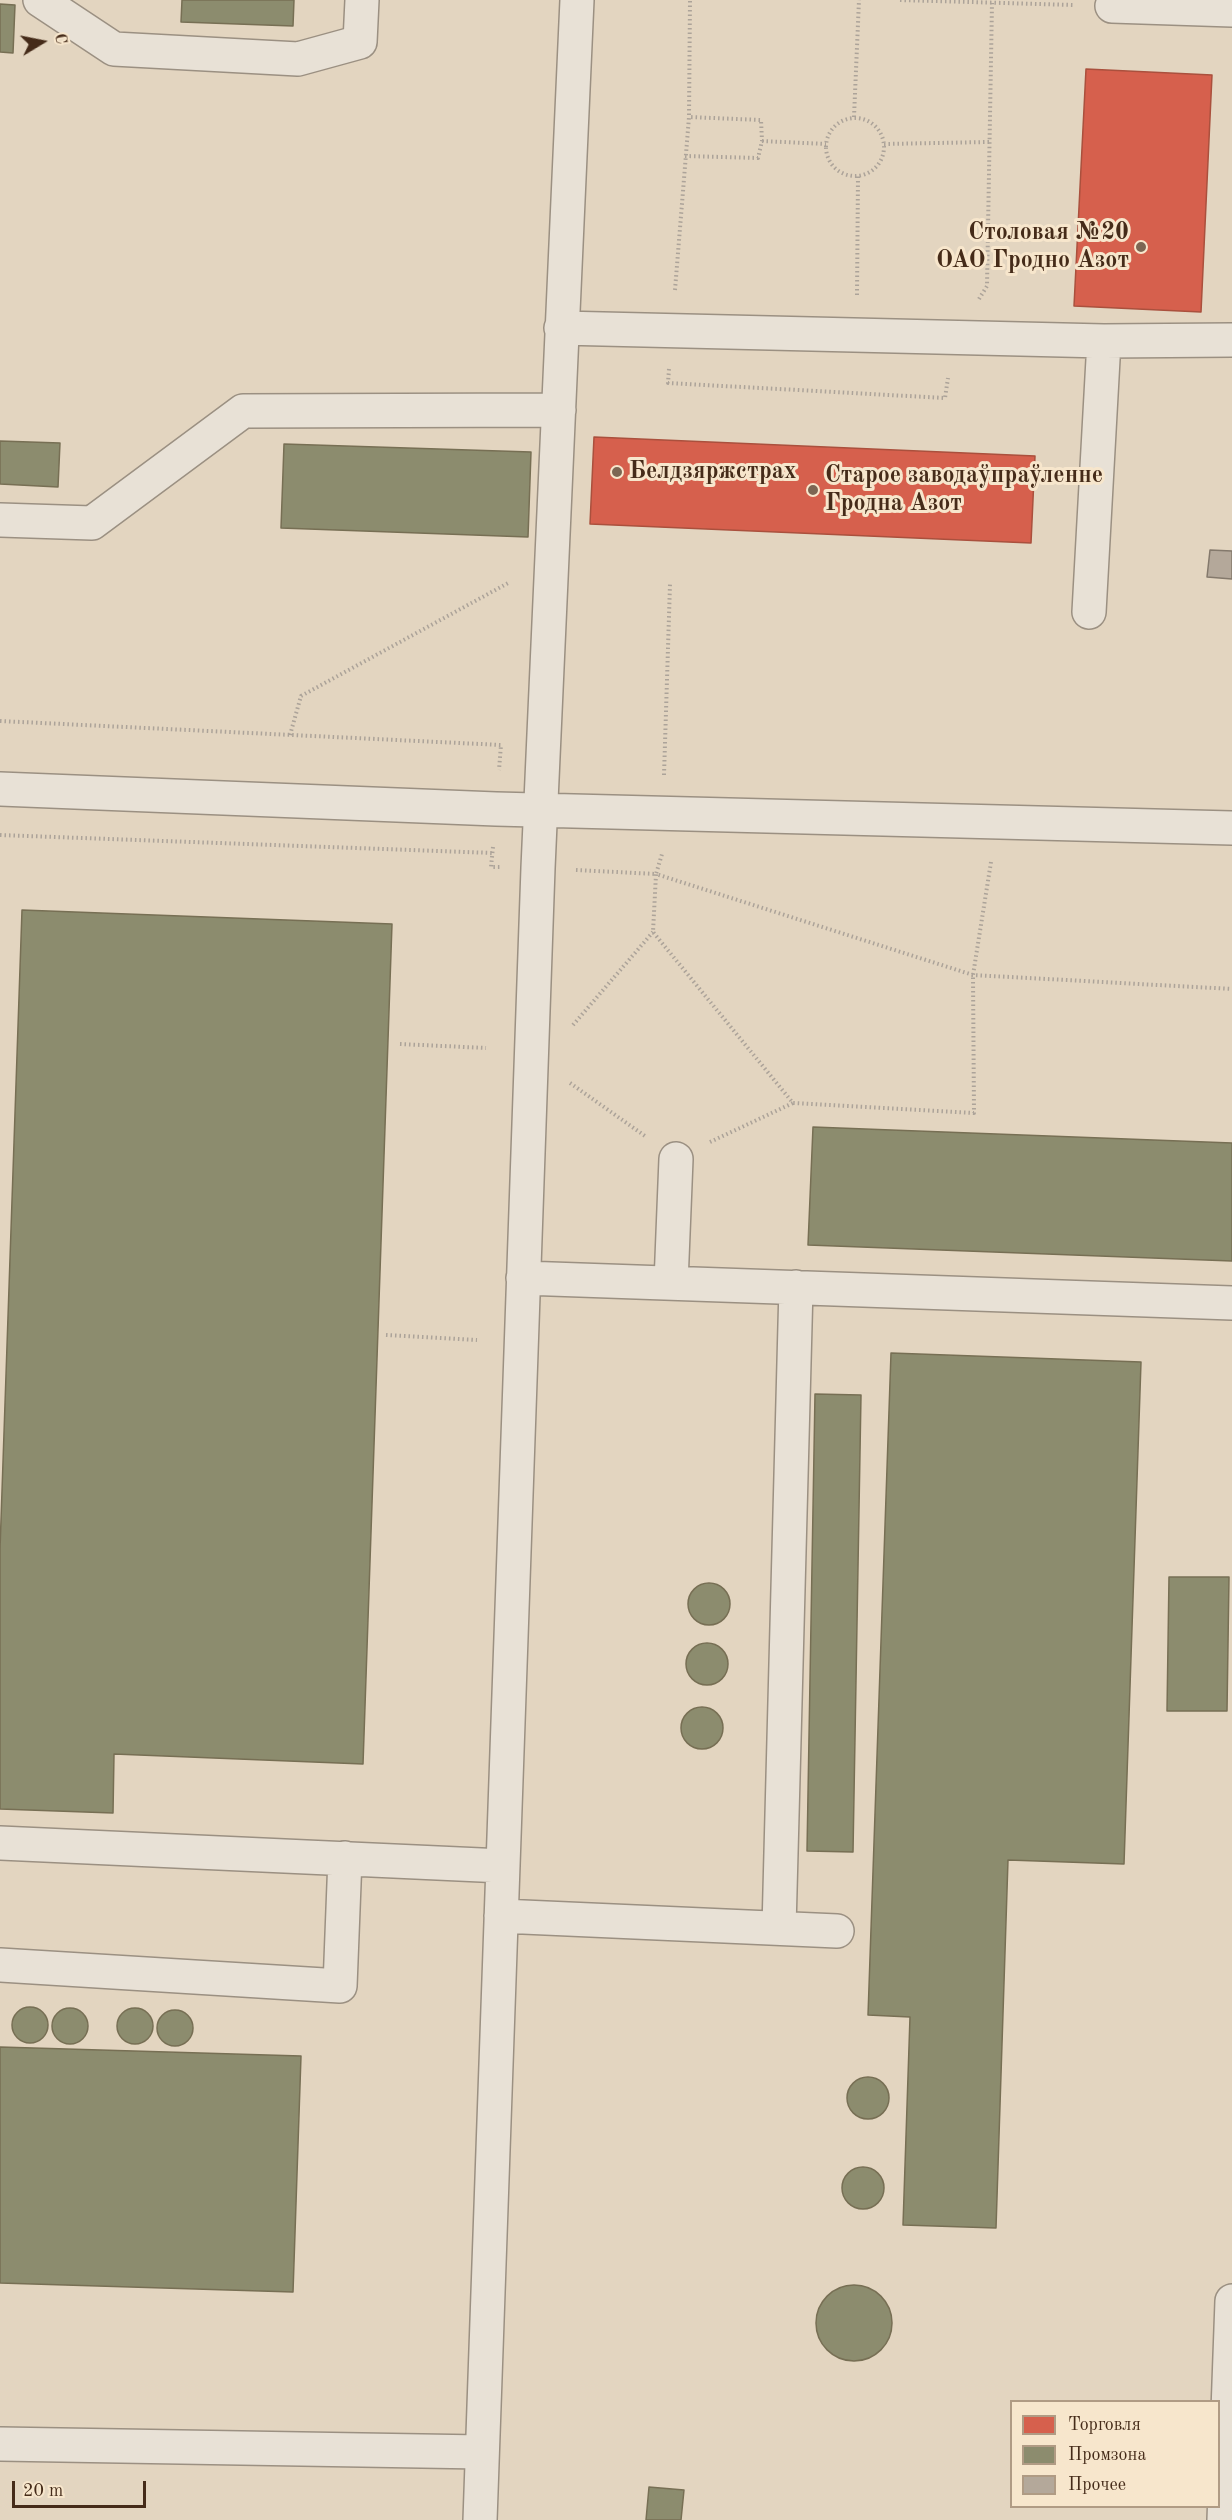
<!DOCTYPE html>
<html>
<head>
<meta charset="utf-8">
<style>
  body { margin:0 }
  #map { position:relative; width:1232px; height:2520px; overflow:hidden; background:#e3d5c0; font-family:"Old Standard TT",serif }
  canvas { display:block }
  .legend { position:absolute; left:1010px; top:2400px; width:210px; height:108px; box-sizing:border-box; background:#f7e6cc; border:2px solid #b09b84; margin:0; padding:8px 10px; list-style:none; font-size:18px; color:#452b19 }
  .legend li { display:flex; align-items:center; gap:12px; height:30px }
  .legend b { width:30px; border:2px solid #b09b84 }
  .north { position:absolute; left:12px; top:12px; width:60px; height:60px; -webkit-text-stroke:4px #f7e6cc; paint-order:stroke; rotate:80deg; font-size:16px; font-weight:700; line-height:24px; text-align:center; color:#452b19 }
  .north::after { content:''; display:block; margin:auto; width:21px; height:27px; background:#452b19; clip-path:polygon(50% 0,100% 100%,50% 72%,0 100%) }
  .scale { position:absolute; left:12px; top:2481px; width:134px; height:27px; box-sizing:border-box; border:3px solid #452b19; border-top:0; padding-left:8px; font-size:18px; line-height:21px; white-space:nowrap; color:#452b19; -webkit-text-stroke:4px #f7e6cc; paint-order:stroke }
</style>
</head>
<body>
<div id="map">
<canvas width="1232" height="2520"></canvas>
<ul class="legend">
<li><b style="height:16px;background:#d6604d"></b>Торговля</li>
<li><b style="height:16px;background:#8c8c6e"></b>Промзона</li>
<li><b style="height:16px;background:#b4a89a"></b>Прочее</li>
</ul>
<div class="north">С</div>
<div class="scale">20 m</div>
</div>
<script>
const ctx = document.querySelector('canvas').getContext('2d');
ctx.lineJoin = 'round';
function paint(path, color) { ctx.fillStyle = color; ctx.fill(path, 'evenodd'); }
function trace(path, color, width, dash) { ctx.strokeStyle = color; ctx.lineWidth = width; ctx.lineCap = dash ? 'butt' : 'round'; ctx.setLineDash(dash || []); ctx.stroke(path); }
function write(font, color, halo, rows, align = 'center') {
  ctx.font = font + ' "Old Standard TT",serif'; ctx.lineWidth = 6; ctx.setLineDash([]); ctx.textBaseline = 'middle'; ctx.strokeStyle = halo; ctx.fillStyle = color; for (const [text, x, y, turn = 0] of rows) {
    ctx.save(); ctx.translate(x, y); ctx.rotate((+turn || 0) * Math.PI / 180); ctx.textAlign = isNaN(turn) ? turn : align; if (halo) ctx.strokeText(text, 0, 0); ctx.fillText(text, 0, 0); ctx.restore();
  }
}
const shops = new Path2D(`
  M1086,69L1212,75L1201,312L1074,306Z
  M594,437L1035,456L1031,543L590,524Z`);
const industry = new Path2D(`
  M182,0H294L293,26L181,22Z
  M0,4L15,5L13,53L0,52Z
  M0,441L60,443L58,487L0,484Z
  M284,444L531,452L528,537L281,528Z
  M22,910L392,924L363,1764L114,1754L113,1813L0,1809V1549Z
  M813,1127L1232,1143V1261L808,1245Z
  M891,1353L1141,1362L1124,1864L1008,1860L996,2228L903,2225L910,2017L868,2015Z
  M815,1394L861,1395L853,1852L807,1851Z
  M1169,1577H1229L1227,1711H1167Z
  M688 1604a21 21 0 1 1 42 0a21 21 0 1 1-42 0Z
  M686 1664a21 21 0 1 1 42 0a21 21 0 1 1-42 0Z
  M681 1728a21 21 0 1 1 42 0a21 21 0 1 1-42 0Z
  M12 2025a18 18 0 1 1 36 0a18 18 0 1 1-36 0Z
  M117 2026a18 18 0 1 1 36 0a18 18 0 1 1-36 0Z
  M52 2026a18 18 0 1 1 36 0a18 18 0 1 1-36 0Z
  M157 2028a18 18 0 1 1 36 0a18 18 0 1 1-36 0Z
  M0,2047L301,2056L293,2292L0,2283Z
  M847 2098a21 21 0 1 1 42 0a21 21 0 1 1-42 0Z
  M842 2188a21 21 0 1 1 42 0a21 21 0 1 1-42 0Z
  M816 2323a38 38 0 1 1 76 0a38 38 0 1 1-76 0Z
  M649,2487L684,2490L681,2520H646Z`);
const building = new Path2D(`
  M1210,550L1232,551V579L1207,577Z`);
const path = new Path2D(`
  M900,0L1073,5
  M854,117L859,0
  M826 147a29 29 0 1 1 58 0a29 29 0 1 1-58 0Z
  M762,141L826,144
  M884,144L989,142
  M685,156L758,158L762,141L761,120L689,117
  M675,290L689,117L690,0
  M857,295L858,176
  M979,299L987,286L992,3
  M669,369L668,383L945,398L948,378
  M0,721L501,745L499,770
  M290,735L301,696L510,582
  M664,775L670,584
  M0,835L493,853
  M493,847L491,867H500
  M991,862L973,975L974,1113L793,1103L653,932L656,874L973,975L1232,989
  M576,870L656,874L662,854
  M573,1025L653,932
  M400,1044L486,1048
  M570,1083L645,1136
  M710,1142L793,1103
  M386,1335L477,1340`);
const minor = new Path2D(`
  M40,0L114,49L298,59L360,42L362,0
  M1112,6L1232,10
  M561,328L1104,341L1232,340
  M0,520L92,523L243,411L559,410
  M1089,612L1104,341
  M0,789L496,809L1232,828
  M523,1278L1232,1303
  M671,1283L676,1159
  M0,1843L503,1866
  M501,1916L837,1931
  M779,1928L796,1287
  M0,1965L340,1986L345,1858
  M0,2444L482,2452
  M480,2520L538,868L577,0
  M1224,2520L1232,2301`);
const markers = [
  [1141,247,6,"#7c6653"],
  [617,472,6,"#7c6653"],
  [813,490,6,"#7c6653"]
];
const poiNames = [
  ["Столовая №20",1129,233,"right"],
  ["ОАО Гродно Азот",1129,261,"right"],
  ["Белдзяржстрах",629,472],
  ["Старое заводаўпраўленне",825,476],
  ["Гродна Азот",825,504]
];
paint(shops, '#d6604d');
trace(shops, '#aa503d', 1.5);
paint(industry, '#8c8c6e');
trace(industry, '#776f54', 1.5);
paint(building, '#b4a89a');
trace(building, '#84796c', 1.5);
trace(minor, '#9b9082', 36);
trace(path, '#aca399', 4, [1.5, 3]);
trace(minor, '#e8e1d6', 33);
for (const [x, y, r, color] of markers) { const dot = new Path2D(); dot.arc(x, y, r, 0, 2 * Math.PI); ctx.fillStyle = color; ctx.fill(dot); trace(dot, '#f7e6cc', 2); }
write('bold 24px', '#452b19', '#f7e6cc', poiNames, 'left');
</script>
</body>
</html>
